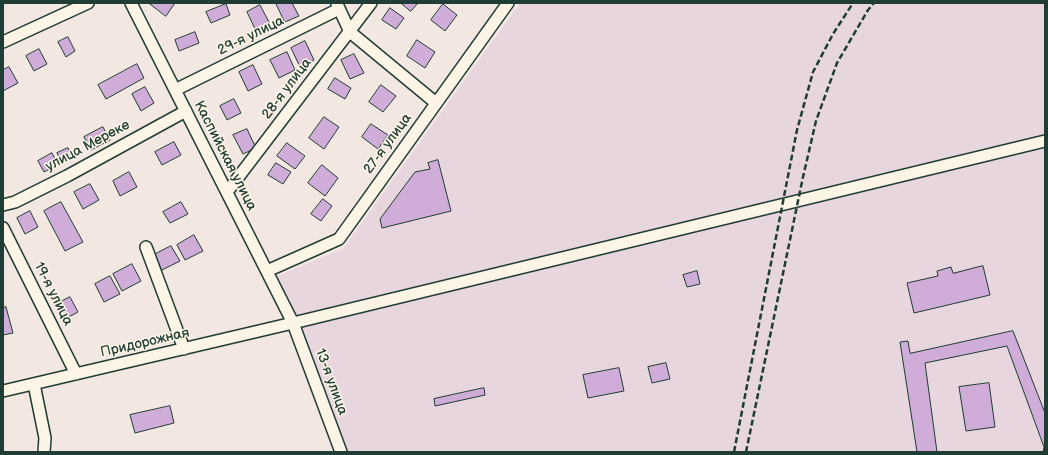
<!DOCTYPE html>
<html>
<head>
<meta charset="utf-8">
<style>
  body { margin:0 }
  #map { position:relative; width:1048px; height:455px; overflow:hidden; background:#f3e7e2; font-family:"Balsamiq Sans",sans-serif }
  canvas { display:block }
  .frame { position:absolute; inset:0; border:4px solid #1f3d34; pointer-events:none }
</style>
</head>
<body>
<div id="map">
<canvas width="1048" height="455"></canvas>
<div class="frame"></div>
</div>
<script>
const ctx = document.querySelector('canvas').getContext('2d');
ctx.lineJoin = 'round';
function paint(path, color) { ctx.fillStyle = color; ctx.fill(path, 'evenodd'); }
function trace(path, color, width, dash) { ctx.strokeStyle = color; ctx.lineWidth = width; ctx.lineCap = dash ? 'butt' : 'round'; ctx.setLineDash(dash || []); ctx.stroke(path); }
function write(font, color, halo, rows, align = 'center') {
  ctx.font = font + ' "Balsamiq Sans",sans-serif'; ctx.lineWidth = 3; ctx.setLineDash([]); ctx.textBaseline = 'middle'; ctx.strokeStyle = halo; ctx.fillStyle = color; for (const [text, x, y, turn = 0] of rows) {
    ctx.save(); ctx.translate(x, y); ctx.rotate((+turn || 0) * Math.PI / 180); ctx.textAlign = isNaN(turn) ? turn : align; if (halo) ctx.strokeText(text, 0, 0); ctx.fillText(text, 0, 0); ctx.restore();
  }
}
const built = new Path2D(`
  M520,3H1045V452H340L275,277L343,249Z`);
const building = new Path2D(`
  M149,3H175L166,16Z
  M276,3H292L299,16L285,22Z
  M401,3H418L411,11Z
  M226,4L230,15L211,23L206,12Z
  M443,4L457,15L445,31L431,20Z
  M260,5L270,24L256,31L247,12Z
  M390,8L404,18L396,29L382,20Z
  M195,32L199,43L179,51L175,40Z
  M68,37L75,51L66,57L58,42Z
  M417,40L435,52L425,68L407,56Z
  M305,41L314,60L300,67L291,48Z
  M39,49L47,64L34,71L26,56Z
  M287,52L295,70L279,78L270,60Z
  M354,54L364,73L350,79L341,60Z
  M137,64L144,78L106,99L98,85Z
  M253,65L262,84L248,91L239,72Z
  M9,67L18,83L3,91V70Z
  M335,78L351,88L345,99L328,89Z
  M381,85L396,96L383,112L369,102Z
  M145,87L154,103L141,111L132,94Z
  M234,99L241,113L227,120L220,106Z
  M324,117L339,127L324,149L309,138Z
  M371,124L388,135L378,149L362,137Z
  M103,127L110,140L91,150L84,137Z
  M247,129L256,148L243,154L233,135Z
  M174,142L181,155L162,165L155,152Z
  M287,143L305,156L295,169L277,156Z
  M68,148L73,157L62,163L57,153Z
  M52,153L58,165L44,172L38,161Z
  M438,160L451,211L382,228L380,219L415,172L430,169L428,163Z
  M276,163L291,172L283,184L268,175Z
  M322,165L338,178L325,196L308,183Z
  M129,172L137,187L120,196L113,181Z
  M90,184L99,200L83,209L74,192Z
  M323,199L332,206L321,221L311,214Z
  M61,202L83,242L65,251L44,211Z
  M181,202L188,214L170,223L163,212Z
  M30,211L38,227L25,234L17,218Z
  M194,235L203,251L185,260L177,245Z
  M171,246L180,261L160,271L152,256Z
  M132,264L141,281L122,291L113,274Z
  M983,266L990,295L914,313L907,283L938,276L937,271L951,267L953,273Z
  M697,271L700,284L687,287L683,275Z
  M110,276L120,294L104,302L95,284Z
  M70,297L78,312L65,319L57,304Z
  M6,307L13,333L3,335V308Z
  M1013,331L1045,413V452H1043L1044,447L1007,346L925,363L937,452H917L900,342L908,341L910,353Z
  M666,363L670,379L652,383L648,367Z
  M619,368L624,391L588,398L583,375Z
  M989,383L995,427L966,431L959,387Z
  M484,388L485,395L435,406L434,399Z
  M170,406L174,423L135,433L130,415Z`);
const minor = new Path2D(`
  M131,3L293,323L341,452
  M337,4L350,32L436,103
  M3,42L88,3
  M175,90L339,9
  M227,192L371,3
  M3,205L15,202L67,176L186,111
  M3,228L76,374
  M146,247L184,349
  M267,271L339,239L508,3
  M34,384L45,438L44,452
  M3,391L293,323L1045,141`);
const rail = new Path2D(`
  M734,452L797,130L813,72L833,34L853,3
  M746,452L803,177L816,121L837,63L868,10L874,3`);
const streetNames = [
  ["29-я улица",251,36,-26],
  ["28-я улица",287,89,-53],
  ["27-я улица",388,144,-54],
  ["улица Мереке",88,146,-28],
  ["Каспийская улица",225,156,63],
  ["19-я улица",53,294,63],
  ["Придорожная",145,343,-13],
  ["13-я улица",331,382,70]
];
paint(built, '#e8d6df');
paint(building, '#cfadd8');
trace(building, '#1f3d34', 1);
trace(minor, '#1f3d34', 14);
trace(minor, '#fcf5e5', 11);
trace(rail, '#1f3d34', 2.5, [6, 3]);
write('14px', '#1f3d34', '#fcf5e5', streetNames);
</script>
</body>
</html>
